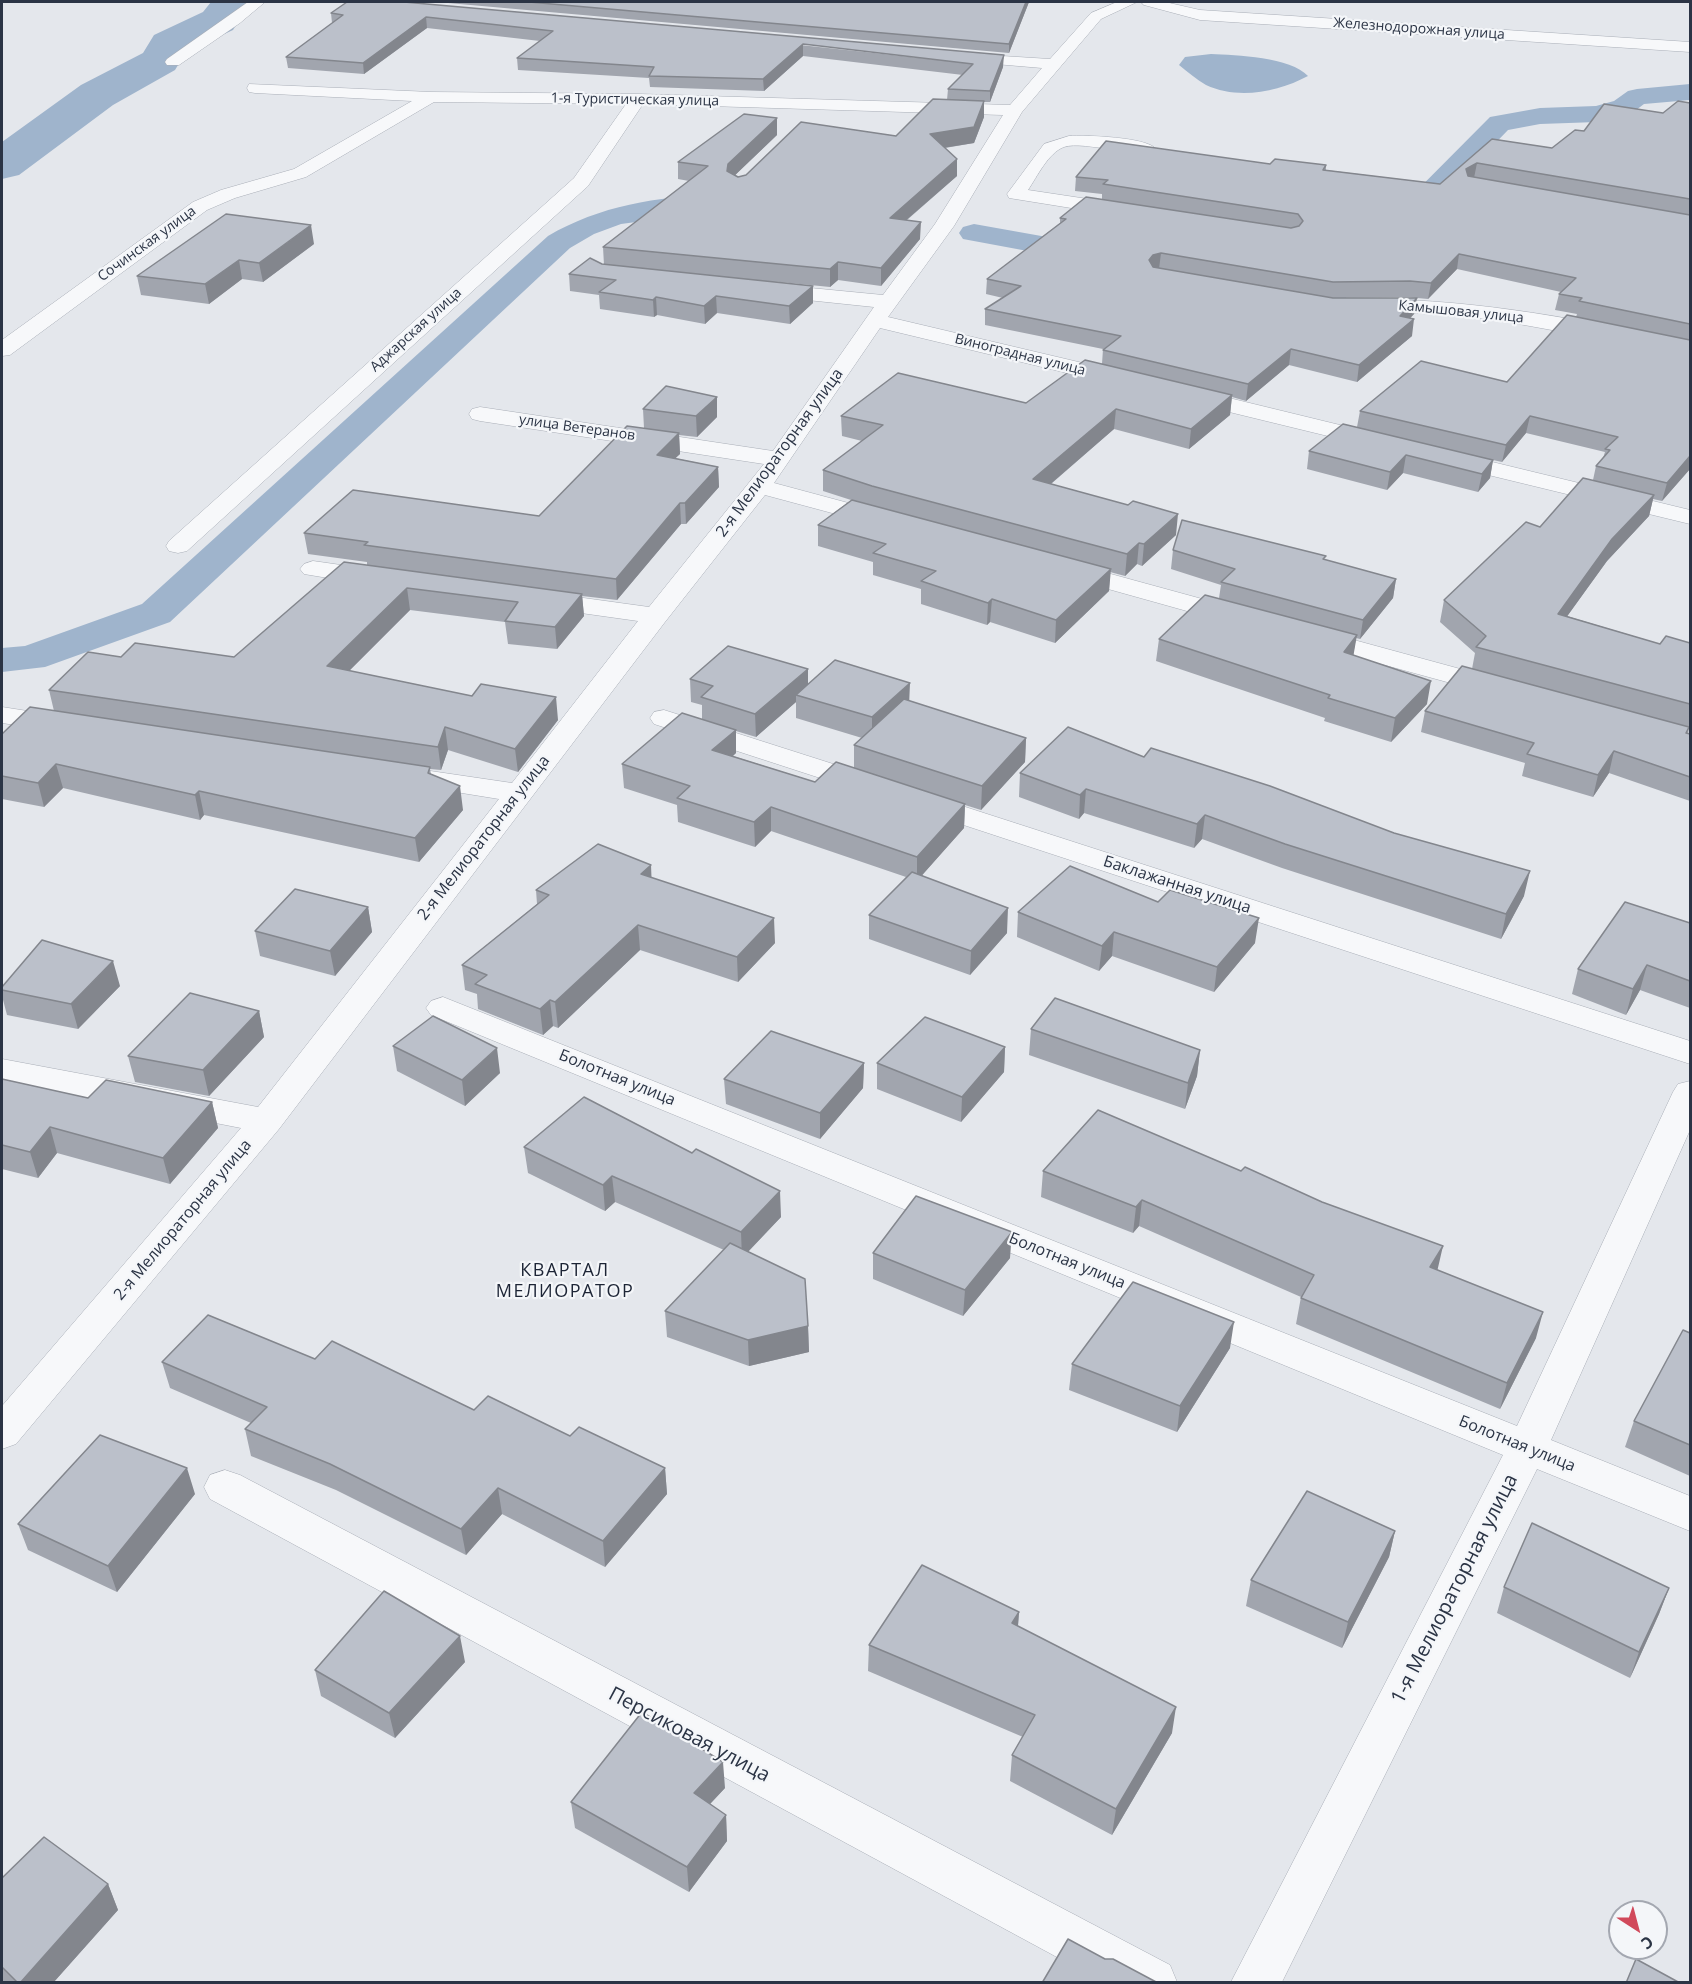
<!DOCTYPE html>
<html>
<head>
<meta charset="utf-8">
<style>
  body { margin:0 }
  #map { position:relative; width:1692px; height:1984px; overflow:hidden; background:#e4e7ec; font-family:"Open Sans",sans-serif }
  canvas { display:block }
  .frame { position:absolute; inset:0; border:3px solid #2b3445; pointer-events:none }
  .north { position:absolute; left:1608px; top:1900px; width:60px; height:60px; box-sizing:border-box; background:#f4f6f9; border:2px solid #a4a8b1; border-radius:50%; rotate:144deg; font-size:16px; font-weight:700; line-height:24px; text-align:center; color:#2b3445 }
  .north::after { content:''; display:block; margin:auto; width:21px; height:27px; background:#d1495b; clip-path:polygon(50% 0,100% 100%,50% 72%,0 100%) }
</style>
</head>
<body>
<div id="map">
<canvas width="1692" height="1984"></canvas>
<div class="frame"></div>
<div class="north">С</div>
</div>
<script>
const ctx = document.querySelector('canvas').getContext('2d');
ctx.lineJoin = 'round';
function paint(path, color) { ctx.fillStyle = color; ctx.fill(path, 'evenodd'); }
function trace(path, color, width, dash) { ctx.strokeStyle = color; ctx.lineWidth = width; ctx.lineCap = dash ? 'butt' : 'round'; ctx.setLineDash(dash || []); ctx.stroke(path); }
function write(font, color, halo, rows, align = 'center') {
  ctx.font = font + ' "Open Sans",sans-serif'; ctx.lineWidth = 4.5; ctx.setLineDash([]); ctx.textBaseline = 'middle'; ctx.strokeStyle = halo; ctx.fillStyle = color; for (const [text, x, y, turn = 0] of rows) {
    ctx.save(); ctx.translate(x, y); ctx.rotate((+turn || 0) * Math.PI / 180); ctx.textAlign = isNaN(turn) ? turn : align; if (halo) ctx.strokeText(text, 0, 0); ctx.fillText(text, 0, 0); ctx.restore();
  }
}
const water = new Path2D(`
  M1211,54C1236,55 1291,57 1308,76C1278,92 1238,100 1206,85C1197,80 1188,72 1179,65L1185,57Z`);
const canal = new Path2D(`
  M1690,84V100L1644,104L1632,113L1597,122L1540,124L1508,130L1339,305L1328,308L1229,288L1218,286L1213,279L1218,272L1229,270L1321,287L1490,117L1540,108L1596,106L1614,101L1628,91L1637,89Z
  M717,195L727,198L732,204L727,210L621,224L594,234L570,248L170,622L45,667L2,672V648L25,646L142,604L548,236C599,206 658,196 717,195Z
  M974,224L1103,247L1114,250L1118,256L1114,262L1103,265L963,239L959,233L963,227Z`);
const river = new Path2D(`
  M211,2H260L254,11L241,17L233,30L186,52L175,70L113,105L19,175L2,179V142L81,85L143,53L154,35L203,12Z`);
const minor = new Path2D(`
  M248,2H265L240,23L179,65H167L165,62L167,59Z
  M1117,2H1137L1101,19L1022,112L954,226L888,317L1125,373L1128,378L1125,383L1117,385L880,328L774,483L893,515L896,520L893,525L884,527L765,495L665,622L279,1129L16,1444L2,1449V1406L241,1128L2,1081V1059L258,1107L499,799L400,783L395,777L400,771L410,768L512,783L638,621L531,606L527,600L531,594L540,592L649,607L764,464L480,421L472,419L469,414L472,409L480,407L773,451L874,307L769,296L762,294L759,290L762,286L769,284L883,295L935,224L1003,115L643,104L588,186L187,551L178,553L169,551L166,546L169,541L574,178L626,104L434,102L306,177L235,198L207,210L10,355L2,356V340L193,202L221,190L294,169L412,101L255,93L249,92L247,88L249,84L431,92L638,94L1010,105L1042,68L960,61L952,56L954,53L1050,59L1091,13Z
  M1069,136C1085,135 1147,137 1156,149C1147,161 1084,140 1064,147C1048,153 1037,177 1028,190L1121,204L1130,210L1128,214L1121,216L1009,198L1007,194L1044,144Z
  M1372,299C1480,300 1585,320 1690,343V355L1491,319L1365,309L1362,305L1365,301Z
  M1188,388L1385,436L1389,441L1385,446L1377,448L1180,400L1177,395L1180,390Z
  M1447,451L1690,510V524L1439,463L1435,458L1439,453Z
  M313,561L376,570L385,573L389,578L385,583L376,586L304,574L300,569L304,564Z
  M1067,562L1246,611L1250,617L1246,623L1237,625L1058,575L1054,570L1058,565Z
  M1310,628L1508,682L1512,688L1508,694L1498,696L1301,642L1297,636L1301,630Z
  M2,707L72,718L76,724L72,730L62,732L2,723Z
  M664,710L877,778L882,784L877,790L867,793L857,790L654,724L650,718L654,712Z
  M922,793L1690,1041V1064L912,808L907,802L912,796Z
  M443,997L1517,1426L1673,1092L1678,1084L1690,1081V1130L1551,1440L1690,1496V1531L1537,1469L1282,1982H1231L1503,1455L431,1015L426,1008L431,1001Z
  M225,1470L240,1475L1170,1965L1177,1982H1103L210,1499L204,1487L210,1475Z`);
const tertiary = new Path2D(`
  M1141,2H1165L1200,10L1690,42V52L1200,20L1144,5Z`);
const wall = new Path2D(`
  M404,2L1003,67L990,102H984V117L974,143L945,148L957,176L907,220L920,239L881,286L838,280L830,287L770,281L813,286V303L790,324L717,313L705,324L657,315L654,317L600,309L599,295L570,291L569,274L602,264L604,265L603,247L689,181L678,179V162L777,118V135L735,175L738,177L896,136L947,100L948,89L963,75L803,56L764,91L650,87L649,78L518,70L517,58L540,41L427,28L364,74L288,68L286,57L332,23L331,13Z
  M437,2H1029L1009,53Z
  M1690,103V469L1662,501L1653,499L1649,516L1607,561L1567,616L1660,644L1690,643V729L1689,728L1688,734H1690V801L1609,773L1593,797L1522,776L1525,763L1421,732L1425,711L1472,669L1475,653L1440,622L1444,600L1540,527L1593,480L1596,466L1603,458L1605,452L1526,433L1502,462L1493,460L1490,478L1478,492L1403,473L1387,490L1307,469L1309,451L1357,427L1360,411L1507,382L1576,317L1577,314L1555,310L1559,294L1561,292L1457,269L1428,299L1407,297L1331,298L1414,314L1410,318L1412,336L1357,382L1289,365L1246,401L1232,397L1230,415L1189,449L1114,429L1051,484L1176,535L1142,566L1137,564L1125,576L1110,572L1109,591L1055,643L990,622L987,625L921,604V589L873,575V562L818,546V525L851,500L823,491V470L862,441L842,436L841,416L1026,403L1102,364L1103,349L985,325V309L1003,298L986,294L987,279L1060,223V218L1102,199V194L1075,191L1076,177L1270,164L1326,165V170L1440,184L1492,139L1552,148L1584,131L1663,113Z
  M314,244L263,282L242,279L209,304L141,295L137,276Z
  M643,409L717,417L697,437L679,435L680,454L675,458L718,467L719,487L686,524H681L617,600L582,596L584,616L557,649L508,644L505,622L410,610L349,671L558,720L518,772L448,750L441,770L430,769L431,774L463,810L419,862L204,815L200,820L63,788L44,807L2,799V734L54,711L49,690L121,657H234L367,565V562L308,554L304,533L539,516L644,428Z
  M1173,550L1325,560L1396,579L1393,598L1360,639L1356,638L1353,655L1427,704L1391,742L1324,721L1325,718L1156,661L1159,639L1219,598L1221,585L1171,569Z
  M690,679L808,684L909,701L1026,738L1025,762L981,810L965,805L964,828L922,875L1007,933L970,975L869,939V915L906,877L771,831L755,847L678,822L677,805L624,788L622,764L702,719V705L691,702ZM796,702V718L862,738L854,745V768L815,782L733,756L736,753V731L756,737Z
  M1144,757L1524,896L1501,939L1282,868L1202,839L1194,848L1084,813L1079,819L1019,797L1020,773Z
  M651,865V877L775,943L738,982L640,950L558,1028L553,1026L543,1035L478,1009L477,994L465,990L462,965L537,904L536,890Z
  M1158,902L1255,943L1214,992L1112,956L1099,971L1017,937L1018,912Z
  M368,907L372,932L335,976L260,956L255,931Z
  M1690,923V1008L1640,990L1626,1015L1572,994L1578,969Z
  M120,986L78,1029L7,1015L2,996V987Z
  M259,1011L264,1037L209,1096L135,1082L128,1056Z
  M1031,1029L1200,1050L1197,1076L1185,1109L1029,1055Z
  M393,1046L500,1073L465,1106L397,1071Z
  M1005,1047L1004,1072L961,1122L877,1089V1063Z
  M864,1063L863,1088L820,1139L726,1104L724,1079Z
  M2,1079L88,1098L212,1102L218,1128L170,1184L57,1153L38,1178L2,1169Z
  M524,1147L781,1217L748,1252L808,1326L809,1352L749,1366L667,1337L665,1311L724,1250L615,1202L605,1211L528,1173Z
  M1043,1171L1437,1270L1536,1338L1500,1409L1296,1324L1301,1297L1139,1226L1133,1233L1041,1197Z
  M873,1253L1010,1258L963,1316L873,1279Z
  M1690,1333V1476L1625,1447L1634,1421Z
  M1230,1348L1177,1432L1069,1390L1072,1364Z
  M315,1359L474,1410L570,1436L665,1468L667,1494L605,1567L502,1514L466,1555L336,1490L251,1456L245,1429L251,1423L170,1388L162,1362Z
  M195,1494L117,1592L28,1550L18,1524Z
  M1395,1531L1389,1557L1342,1648L1246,1606L1251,1580Z
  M1504,1587L1669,1588L1659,1614L1630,1678L1497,1613Z
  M1019,1612L1018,1626L1172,1733L1112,1835L1010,1781L1012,1755L1023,1737L868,1671L869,1645Z
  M465,1662L395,1738L321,1696L315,1670Z
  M725,1788L710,1804L726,1815L727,1841L689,1892L575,1828L571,1802Z
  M2,1878L108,1884L118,1910L53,1983H3L2,1981Z`);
const shadedWall = new Path2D(`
  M1026,2H1029L1009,53V44Z
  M426,17L427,28L364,74L363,63Z
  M803,44V56L764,91L763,79Z
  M1004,55L1003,67L990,102V91Z
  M984,101V117L974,143L930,150V134Z
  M777,118V135L729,181L727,171L728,164Z
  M957,159V176L889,235L890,218Z
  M1477,163L1474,178L1464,184L1466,169Z
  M921,222L920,239L881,286V268Z
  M311,225L314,244L263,282L259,263Z
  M1161,253L1159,269L1151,271L1149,260L1153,255Z
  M1459,254L1457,269L1428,299L1431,283Z
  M239,260L242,279L209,304L205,284Z
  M838,262V280L830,287V269Z
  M813,286V303L790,324L789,306Z
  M716,296L717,313L705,324L704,306Z
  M656,297L657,315L654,317L653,300Z
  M1417,298L1414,314L1397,332L1400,316Z
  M1414,319L1412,336L1357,382L1359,365Z
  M1291,349L1289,365L1246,401L1248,384Z
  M1232,395L1230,415L1189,449L1191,429Z
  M717,397V417L697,437L696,416Z
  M1116,409L1114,429L1032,500L1033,479Z
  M1530,416L1526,433L1502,462L1506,445Z
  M679,433L680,454L658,475L657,455Z
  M1406,455L1403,473L1387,490L1390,472Z
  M1690,456V469L1662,501L1667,483Z
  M1493,460L1490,478L1478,492L1482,474Z
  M718,467L719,487L686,524L685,503Z
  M1654,495L1649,516L1607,561L1553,636L1558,614L1612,539Z
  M680,503L681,524L617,600L616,579Z
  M1178,514L1176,535L1142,566L1144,544Z
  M1139,543L1137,564L1125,576L1127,554Z
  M1111,569L1109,591L1055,643L1056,620Z
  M1396,579L1393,598L1360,639L1363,620Z
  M407,588L410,610L331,689L327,666Z
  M582,594L584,616L557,649L555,627Z
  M992,599L990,622L987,625L988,603Z
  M1357,635L1353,658L1344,652Z
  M808,669V692L796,695V702L756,737L755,714Z
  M1431,681L1427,704L1391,742L1395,718Z
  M910,683L909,706L872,741V717Z
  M556,697L558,720L518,772L515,749Z
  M445,727L448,750L441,770L438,747Z
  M736,730V753L713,773L712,750Z
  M1026,738L1025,762L981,810L982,786Z
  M1614,751L1609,773L1593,797L1598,775Z
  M56,764L63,788L44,807L38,783Z
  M460,786L463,810L419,862L415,838Z
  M1086,789L1084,813L1079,819L1080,795Z
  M199,791L204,815L200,820L195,795Z
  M965,804L964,828L917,881V857Z
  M771,807V831L755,847L754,822Z
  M1205,815L1202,839L1194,848L1197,824Z
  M651,865L652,890L641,874Z
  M1530,871L1524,896L1501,939L1506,914Z
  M368,907L372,932L335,976L330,951Z
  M1008,908L1007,933L970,975L971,951Z
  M774,918L775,943L738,982L737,957Z
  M1259,918L1255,943L1214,992L1217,967Z
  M638,925L640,950L558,1028L555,1002Z
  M1114,932L1112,956L1099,971L1102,946Z
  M113,961L120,986L78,1029L71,1004Z
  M1647,965L1640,990L1626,1015L1633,989Z
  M550,1000L553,1026L543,1035L540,1009Z
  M259,1011L264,1037L209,1096L203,1070Z
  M1005,1047L1004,1072L961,1122L962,1097Z
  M497,1048L500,1073L465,1106L462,1080Z
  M1200,1050L1197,1076L1185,1109L1188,1083Z
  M864,1063L863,1088L820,1139V1113Z
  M212,1102L218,1128L170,1184L163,1158Z
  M50,1127L57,1153L38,1178L30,1152Z
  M612,1176L615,1202L605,1211L603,1185Z
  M780,1191L781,1217L742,1258L741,1232Z
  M1142,1200L1139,1226L1133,1233L1136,1207Z
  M1012,1232L1010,1258L963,1316L965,1290Z
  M1443,1246L1437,1272L1430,1267Z
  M1543,1312L1536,1338L1500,1409L1507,1383Z
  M1234,1322L1230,1348L1177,1432L1180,1406Z
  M808,1326L809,1352L749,1366L748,1340Z
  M187,1468L195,1494L117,1592L108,1566Z
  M665,1468L667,1494L605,1567L603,1541Z
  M498,1488L502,1514L466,1555L461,1529Z
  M1395,1531L1389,1557L1342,1648L1348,1622Z
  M1669,1588L1659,1614L1630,1678L1639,1652Z
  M1019,1612L1017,1638L1012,1623Z
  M460,1636L465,1662L395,1738L389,1713Z
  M1176,1707L1172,1733L1112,1835L1116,1809Z
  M723,1762L725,1788L696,1819L694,1793Z
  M726,1815L727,1841L689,1892L687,1867Z
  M108,1884L118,1910L53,1983H20Z`);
const building = new Path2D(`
  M347,2H404L1004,55L990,91L948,89L973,64L803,44L763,79L649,76L654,67L517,58L553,31L426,17L363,63L286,57L343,15L331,13Z
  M529,2H1026L1009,44Z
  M933,99L984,101L974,127L930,134L957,159L890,218L921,222L881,268L838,262L830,269L603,247L708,166L678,162L744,114L777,118L728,164L727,171L738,177L746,175L801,122L896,136Z
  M1678,101L1690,103V199L1477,163L1466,169L1468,176L1690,215V324L1579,301L1582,298L1559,294L1576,278L1459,254L1431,283L1410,281L1333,282L1161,253L1153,255L1149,260L1153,267L1333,298H1417L1400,316L1414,319L1359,365L1291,349L1248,384L1103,350L1121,336L985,309L1021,286L987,279L1066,219L1060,218L1086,197L1291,228L1299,226L1303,221L1298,214L1103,184L1108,180L1076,177L1106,141L1270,164L1275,159L1326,165L1323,170L1440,184L1492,139L1552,148L1575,130L1584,131L1604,104L1663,113Z
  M226,214L311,225L259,263L239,260L205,284L137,276Z
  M590,258L602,264L813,286L789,306L716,296L704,306L656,297L653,300L599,292L616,280L569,274Z
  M1567,315L1690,340V456L1667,483L1596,466L1610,450L1605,449L1618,437L1530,416L1506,445L1360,411L1421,361L1507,382Z
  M1085,360L1232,395L1191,429L1116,409L1033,479L1128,505L1133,501L1178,514L1144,544L1139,543L1127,554L872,486L823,470L883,425L841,416L898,373L1026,403Z
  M666,386L717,397L696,416L643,409Z
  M1343,424L1493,460L1482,474L1406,455L1390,472L1309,451Z
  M627,426L679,433L657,455L718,467L685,503H680L616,579L364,545L368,542L304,533L353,490L539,516Z
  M1583,478L1654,495L1612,539L1558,614L1660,644L1666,636L1690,643V704L1476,647L1486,636L1444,600L1526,522L1540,527Z
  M852,500L1111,569L1056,620L992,599L988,603L921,581L936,571L873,553L886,544L818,525Z
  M1182,520L1326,556L1323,559L1396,579L1363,620L1221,582L1235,569L1173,550Z
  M344,562L582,594L555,627L505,621L518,602L407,588L327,666L472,696L481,684L556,697L515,749L445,727L438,747L49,690L88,652L121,657L135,643L234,657Z
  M1205,595L1357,635L1344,652L1431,681L1395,718L1328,698L1330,695L1159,639Z
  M728,646L808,669L755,714L701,697L713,686L690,679Z
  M835,660L910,683L872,717L796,695Z
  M1462,666L1689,727L1686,733L1690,734V777L1614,751L1598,775L1527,754L1534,743L1425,711Z
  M904,699L1026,738L982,786L854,745Z
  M30,707L430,767L428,773L460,786L415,838L199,791L195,795L56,764L38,783L2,776V734Z
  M682,713L736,730L712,750L815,782L836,762L965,804L917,857L771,807L754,822L677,798L690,786L622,764Z
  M1068,727L1144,757L1151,748L1270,786L1394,833L1530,871L1506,914L1285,844L1205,815L1197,824L1086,789L1080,795L1020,773Z
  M598,844L651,865L641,874L774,918L737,957L638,925L555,1002L550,1000L540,1009L475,984L487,975L462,965L549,895L536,890Z
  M1070,866L1158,902L1170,890L1259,918L1217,967L1114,932L1102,946L1018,912Z
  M912,872L1008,908L971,951L869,915Z
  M295,889L368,907L330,951L255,931Z
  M1625,902L1690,923V981L1647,965L1633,989L1578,969Z
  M42,940L113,961L71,1004L2,990V987Z
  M190,993L259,1011L203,1070L128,1056Z
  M1055,998L1200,1050L1188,1083L1031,1029Z
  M433,1016L497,1048L462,1080L393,1046Z
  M925,1017L1005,1047L962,1097L877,1063Z
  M771,1031L864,1063L820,1113L724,1079Z
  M2,1079L88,1098L106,1080L212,1102L163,1158L50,1127L30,1152L2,1145Z
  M584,1097L692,1153L696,1149L780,1191L741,1232L612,1176L603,1185L524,1147Z
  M1098,1110L1241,1171L1245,1167L1322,1202L1443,1246L1430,1267L1543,1312L1507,1383L1301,1298L1314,1275L1142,1200L1136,1207L1043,1171Z
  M916,1196L1012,1232L965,1290L873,1253Z
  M730,1243L805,1279L808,1326L748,1340L665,1311Z
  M1133,1282L1234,1322L1180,1406L1072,1364Z
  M208,1315L315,1359L332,1341L474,1410L488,1396L570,1436L579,1427L665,1468L603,1541L498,1488L461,1529L330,1464L245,1429L267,1407L162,1362Z
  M1683,1330L1690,1333V1445L1634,1421Z
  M100,1435L187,1468L108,1566L18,1524Z
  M1307,1491L1395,1531L1348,1622L1251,1580Z
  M1532,1523L1669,1588L1639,1652L1504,1587Z
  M922,1565L1019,1612L1012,1623L1176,1707L1116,1809L1012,1755L1035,1715L869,1645Z
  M384,1591L460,1636L389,1713L315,1670Z
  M642,1712L723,1762L694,1793L726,1815L687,1867L571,1802Z
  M44,1837L108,1884L20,1983H18L2,1967V1878Z
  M1068,1939L1105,1959H1113L1158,1983H1042Z
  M1636,1959L1680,1983H1626Z`);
const farStreetnames = [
  ["Железнодорожная улица",1419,29,4],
  ["1-я Туристическая улица",635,100,1],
  ["Сочинская улица",147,244,-36],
  ["Камышовая улица",1461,312,6],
  ["Аджарская улица",416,330,-42],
  ["Виноградная улица",1020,355,14],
  ["улица Ветеранов",577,428,8]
];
const streetNames = [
  ["2-я Мелиораторная улица",780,453,-54],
  ["2-я Мелиораторная улица",484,838,-52],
  ["Баклажанная улица",1177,885,18],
  ["Болотная улица",617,1078,22],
  ["2-я Мелиораторная улица",183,1220,-50],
  ["Болотная улица",1067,1261,22],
  ["Болотная улица",1517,1444,22]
];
const neighbourhoodNames = [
  ["КВАРТАЛ",565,1271],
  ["МЕЛИОРАТОР",565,1292]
];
const nearStreetnames = [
  ["1-я Мелиораторная улица",1455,1589,-63],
  ["Персиковая улица",689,1735,28]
];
paint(water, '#9fb4cc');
paint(canal, '#9fb4cc');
paint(river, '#9fb4cc');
trace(minor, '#a9aeb7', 1);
trace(tertiary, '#a9aeb7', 1);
paint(minor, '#f7f8fa');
paint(tertiary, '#f7f8fa');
paint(wall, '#a1a5ae');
paint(shadedWall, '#83868d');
paint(building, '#bbc0ca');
trace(building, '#83868d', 1.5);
write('14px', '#2b3445', '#f4f6f9', farStreetnames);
write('16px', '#2b3445', '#f4f6f9', streetNames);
ctx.letterSpacing = '1.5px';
write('18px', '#1d2536', '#f4f6f9', neighbourhoodNames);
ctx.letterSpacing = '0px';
write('20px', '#2b3445', '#f4f6f9', nearStreetnames);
</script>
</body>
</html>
